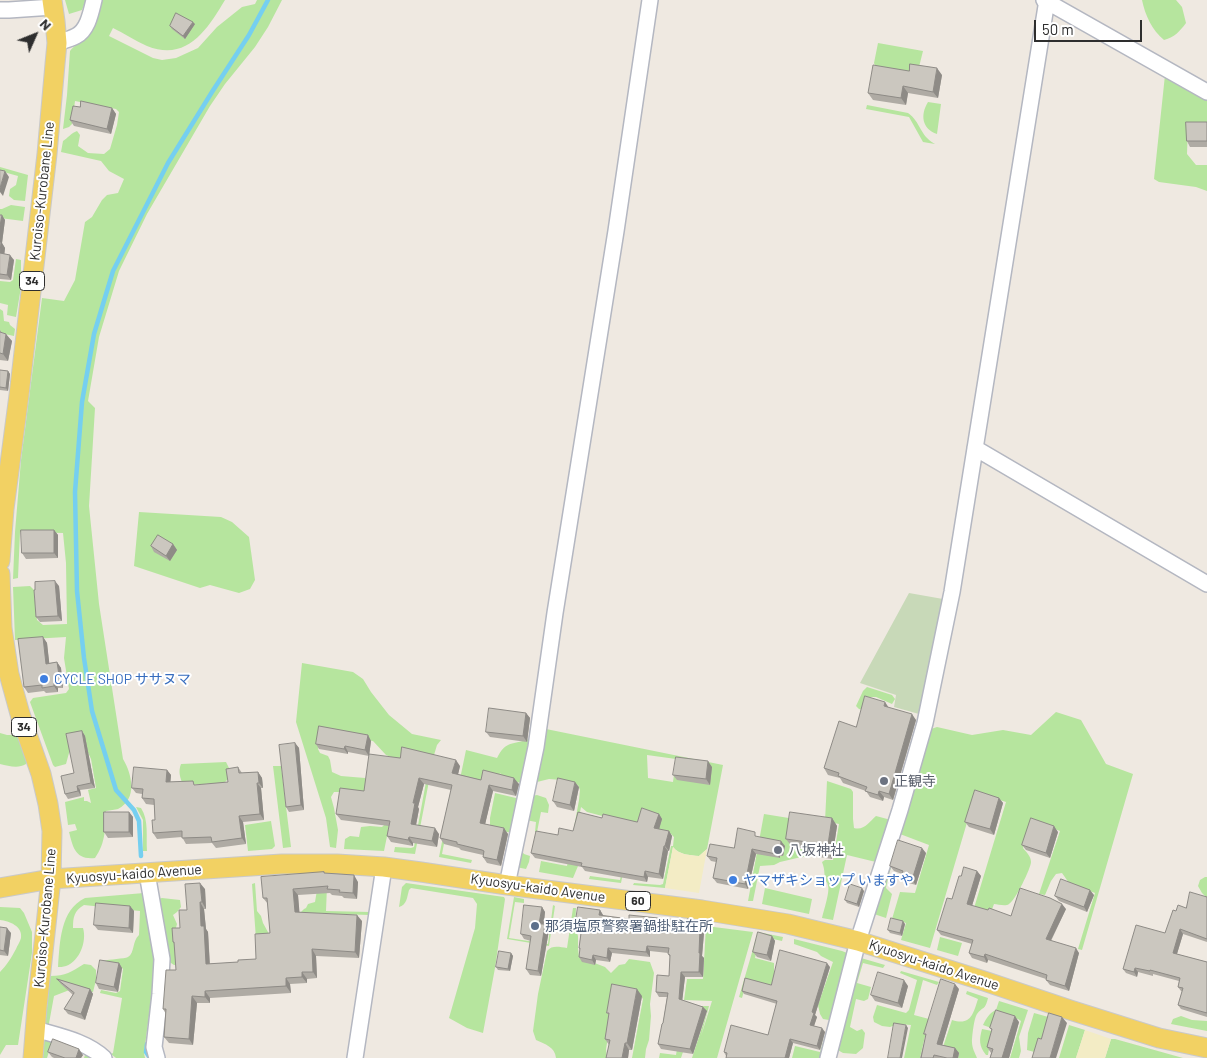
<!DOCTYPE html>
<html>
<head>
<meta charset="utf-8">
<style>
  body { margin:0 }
  #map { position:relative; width:1207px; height:1058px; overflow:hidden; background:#efe9e1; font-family:Barlow,sans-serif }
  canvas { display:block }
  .north { position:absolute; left:10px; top:10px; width:50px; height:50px; -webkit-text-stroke:4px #fff; paint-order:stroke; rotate:46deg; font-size:14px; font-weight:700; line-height:20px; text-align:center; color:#2e2e2e }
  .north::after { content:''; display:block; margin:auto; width:18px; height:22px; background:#2e2e2e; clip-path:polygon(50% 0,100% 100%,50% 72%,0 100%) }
  .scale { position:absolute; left:1034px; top:20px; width:108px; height:22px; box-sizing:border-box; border:2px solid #2e2e2e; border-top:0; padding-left:6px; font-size:15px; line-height:18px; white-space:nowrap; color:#2e2e2e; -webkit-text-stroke:4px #fff; paint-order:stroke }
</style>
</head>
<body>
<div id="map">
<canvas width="1207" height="1058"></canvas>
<div class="north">N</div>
<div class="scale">50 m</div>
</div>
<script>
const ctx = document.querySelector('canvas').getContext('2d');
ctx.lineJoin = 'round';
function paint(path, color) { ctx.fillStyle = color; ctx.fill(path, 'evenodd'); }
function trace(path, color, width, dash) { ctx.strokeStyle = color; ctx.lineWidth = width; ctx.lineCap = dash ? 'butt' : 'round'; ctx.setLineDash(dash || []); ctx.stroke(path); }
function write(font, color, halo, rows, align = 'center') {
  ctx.font = font + ' Barlow,"Noto Sans JP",sans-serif'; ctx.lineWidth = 4; ctx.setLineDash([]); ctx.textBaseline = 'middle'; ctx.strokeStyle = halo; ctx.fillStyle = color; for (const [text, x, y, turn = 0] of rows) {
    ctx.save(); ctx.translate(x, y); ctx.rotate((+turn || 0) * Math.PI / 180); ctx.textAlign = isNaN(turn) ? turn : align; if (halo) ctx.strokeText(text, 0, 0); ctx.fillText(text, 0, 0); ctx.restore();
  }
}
const green = new Path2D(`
  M65,0H86L82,10L69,14Z
  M100,0H225C207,30 187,62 147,46C135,41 124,33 113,28L109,36L153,58L162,60L176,58L198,48L217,27L242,7L255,4L257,0H282L268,27L255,47L225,84L210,106L147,214L119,271L99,337L88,401L95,408L89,506L99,604L123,759C132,774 138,799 118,809C115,810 110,810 106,811C105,829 106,842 95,858C75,860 73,847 69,832L77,830L75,824L68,825L65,802L84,797V801H87L91,803L88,790L96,788L91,759L82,740L72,742L66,764L55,767L53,765L30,702L33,698L66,693L69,689L64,658L66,637L15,640L13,587L30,586L34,590L37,620L43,625L67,624L66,563L63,533L20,532L18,578L13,579L15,532L21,460L42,298L64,301L75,280L85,222L92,217L102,200L107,195L118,193L124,179L109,171L101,161L61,152L63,141C68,138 71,133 77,131L80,135L78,146L88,153L104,154L110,149L117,125L119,112L116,109L75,101L72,124L69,127L63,129L67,95L70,51C74,45 81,43 85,38C94,27 96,13 100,0Z
  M1142,0H1176L1182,7L1186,23C1180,31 1175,37 1164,40C1152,30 1145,15 1142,0Z
  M878,43L923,51L919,67L911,74L876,68L874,63Z
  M1165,75L1207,95V125L1188,124L1187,154L1196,165H1207V191L1196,187L1159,182L1154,179Z
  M928,102L941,104L937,134C922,129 920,115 928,102Z
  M867,105L908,113C921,122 919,135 935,144L923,142L909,117L866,109Z
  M0,167L28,175L25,201L14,200L9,196L10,189L16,185L18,176L0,171Z
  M11,205L25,207L23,221L0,218V209H2Z
  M16,259L21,260V287L16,317L7,315L8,305L0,303V281L10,282L13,280Z
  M0,309L3,311L4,321L9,322L10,325L15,329L14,336L0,333Z
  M139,512L221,517L232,522L249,537L255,580L250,589L239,593L210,585L200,588L134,566Z
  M302,663L353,672L363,679L371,692L389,715L412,734L441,740L437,745L434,755L415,854L394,852L395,847L411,848L414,847L431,755L396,759L386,755L373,741L326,734L321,736L318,749L320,753L328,756L330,760L332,772L341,776L365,778L373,785L397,787L384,851L344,849L345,839L350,836L359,837L361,827L370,826L382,827L385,824L346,792H334L331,797L334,808L338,830L336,848L330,847L326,818L296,722Z
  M867,687L892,695L895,699L892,704L876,697H868L863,710L859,709L856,706L863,691Z
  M1056,712L1081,720L1106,764L1133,774L1082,950L1078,949L1095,893L1069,883L1062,873L1056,874L1051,881L1045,895L1039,894L1060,831L1037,822L1028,834L1023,848C1026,852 1031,856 1031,862C1031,868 1015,901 1009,904C1005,907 998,904 994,904L987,923L971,918L1006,802L976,792L930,948L901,940L906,923L892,919L900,892L915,893L929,845L900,834L926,737L931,729L937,727L972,735L1003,730L1031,735Z
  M546,729L723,765L707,849L699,856C689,855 680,855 673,847L665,888L633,885L634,883L660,885L663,884L671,846H673L674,837L671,834L587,812L581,807L575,840L578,866L573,878L539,872L541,861L567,866L579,800L580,790L578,785L562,780L549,779L533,783H521L504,779L500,773L497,788L460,779L466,750L497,758C506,740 513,745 529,739C535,737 541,732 546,729ZM647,755L676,759L673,782L648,778Z
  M0,733L7,735H19L27,759L26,764C18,769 9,766 0,764Z
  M226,762L229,768L228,779L224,783L183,785C180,777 178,772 181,764Z
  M273,766H281L291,847L283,848Z
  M827,781L851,789L853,792V819L854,828C864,831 869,822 876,816L891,820L876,862L847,855L833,920L822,918C824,910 830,891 828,886C827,880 826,884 825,878C824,872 825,870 822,862L825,860H833L839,824L825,821Z
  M452,791L454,792L442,854L472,860L471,863L439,857Z
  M495,793L520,799L513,833L490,829V818Z
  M537,795L546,798L549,805L548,813L541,812L537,832H535L536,822L526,820L531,796Z
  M136,807L141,808C149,820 146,837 147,851H143V820Z
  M764,814L795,819L791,847L810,851L809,856L797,858L780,862L774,865L760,866L753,901H748Z
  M271,821L275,846L272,849L248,851L245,825Z
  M898,840L900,841L889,874L886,888L892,894L886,918L874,914Z
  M628,842L629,844L621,883L589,879L590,876L620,880Z
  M522,851L524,854L530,856L529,862L526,869L516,867Z
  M1205,877H1207V898L1202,893L1198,886L1200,880Z
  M319,878L327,886L326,911L370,912V915L300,913L304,909L306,908L308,904L315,902Z
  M255,883L257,911L261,916L263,923L269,934L256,939L252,884Z
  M406,883L504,897L505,899L495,968L483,1033L467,1028L449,1018L475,928L477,904L473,898L411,888L409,890C407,897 407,905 399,907L402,887Z
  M765,888L812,899L809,914L762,904Z
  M144,893L155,956V970L144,1053L145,1058H116L111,1054L113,1053L122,998L100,993L101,990L116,993L120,991L123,969L121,967L103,961C110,959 124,959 128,957C135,953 132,941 139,935L140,911L84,905C74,911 73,917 73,928H83C87,941 80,961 66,966C63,967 60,967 58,967C60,942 60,910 85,898Z
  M514,897L524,899V903L515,902L509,938L548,944L553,905L555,906L549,946L507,939Z
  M162,898L180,900L181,907L177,912L173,915L177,924L174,935L178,965H174L168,961L158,899Z
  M0,907L20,908L24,913L32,932V953L18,1045H6L0,1055V972C7,965 11,958 16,949C17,946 20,942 21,938C23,926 9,921 0,920Z
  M573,908H576L575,927L578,936V948L579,957L605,967L611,973L619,965L625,964L629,959L650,962L654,973L650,1004L651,1016L649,1040L646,1049L645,1058H632L643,999L640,995L616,990L606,1049L607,1058H556C555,1047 545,1044 536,1040L533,1031L538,994L547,951C552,945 559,947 567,948Z
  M706,926L753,932L717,1058H692L707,1012L697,1009L681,1058H659L660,1053L676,1055L682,1019L694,1006H709L701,1036L712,1001L684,1000L687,979H703Z
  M758,932L783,937L782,941L760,936L755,958L774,963V976L781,992L747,980L742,998L739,997Z
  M940,937L962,943L958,956L937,950Z
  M794,939L842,951L847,953L829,1020L823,1019L820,1014L818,1005L833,962L821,956L817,952L794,944Z
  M861,958L885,965L883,968L863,963L857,983L871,987L868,999L864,1001L856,999L850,1027L857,1031L862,1029L865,1033L863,1048L856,1054L843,1053L836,1049Z
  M84,964L91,965L96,970V980L93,992L72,989L54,996L48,1029L45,1028L50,976C66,976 71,972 84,964Z
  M901,971L939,982L937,985L923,980L914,1015L929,1019L920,1058H904L911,1025L898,1024L890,1027L882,1026L874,1022L873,1017L877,1005L906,1013L909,1010L917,980L900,973Z
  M967,991L988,998C985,1011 983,1006 977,1014C974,1018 972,1037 972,1042C972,1048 975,1053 977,1058H958L959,1053L943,1047L952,1020C971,1026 973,1014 978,999L966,994Z
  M999,1001L1028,1010L1019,1037L1021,1051L1019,1058H1010L1021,1021L1018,1019L999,1014L994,1029L983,1025C986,1019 989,1013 996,1010Z
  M1034,1013L1052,1018L1038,1053L1027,1050L1028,1033Z
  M1181,1016L1192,1020L1207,1021V1031L1171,1024L1173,1019Z
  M1069,1025L1085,1030L1076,1058H1059Z
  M982,1029L992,1031L988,1055H986C979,1046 979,1040 982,1029Z
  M826,1032H828L822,1058H792L795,1046L820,1052Z
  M47,1038C62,1042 87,1047 97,1058H84L85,1055L84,1052L80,1050L52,1042L47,1058H41L43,1039Z
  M1111,1039H1115L1183,1058H1105Z`);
const sand = new Path2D(`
  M673,847C679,855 689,855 699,856L707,849L699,893L665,888Z
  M1085,1030L1111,1039L1105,1058H1076Z`);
const cemetery = new Path2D(`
  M909,593L943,599L919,714L894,707L896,695L860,683Z`);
const stream = new Path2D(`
  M141,856L139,821L134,810L116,790L92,711L84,658L77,591L75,492L82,402L94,334L113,271L168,163L212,92L249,35L268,0
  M147,1044L146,1052L150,1058`);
const minor = new Path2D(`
  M1044,0L1207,92
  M0,10H9L53,7
  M57,43C63,41 70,39 76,36C88,30 91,12 94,0
  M975,448L1207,584
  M147,873L162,959L160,994L154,1047L157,1058
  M507,885L536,747L555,613L616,231L650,0
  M35,1029C58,1036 86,1041 104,1058
  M355,1058L384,867
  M828,1058L858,941L900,810L925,723L952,592L1047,0`);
const major = new Path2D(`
  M0,561L4,509L19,395L47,154L55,64L57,43L55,21L52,0
  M0,574L2,628L9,674L20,714L41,774L48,804L52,831L51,879L37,1007L33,1058
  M0,888L51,879L282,864H337L384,867L421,872L507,885L702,910L788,924L858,941L984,981L1070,1010L1159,1038L1207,1048`);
const wall = new Path2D(`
  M195,24L185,39L172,29L170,26Z
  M909,71L942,75L938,98L908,93L906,105L873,100L868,93Z
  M80,107L112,108L116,114L111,134L74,126L70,120Z
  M1207,122V147H1190L1187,141Z
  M0,215L5,220L2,243L5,248L4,254L14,260L11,280L0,279Z
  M0,330L2,333L12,341L8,361L0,360Z
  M0,370L8,371L10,374L8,391L0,390Z
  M54,530L58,535V558L26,559L22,553Z
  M173,544L177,550L170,561L154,552L151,546Z
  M59,586L62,621L40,622L36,617Z
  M43,637L47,643L49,663L57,662L61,668L63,688H58V692L46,693L44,691L28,693L24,687Z
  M889,708L916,720L893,800L884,797L883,801L870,797L866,791L843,783L840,778L828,775L824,768L856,727Z
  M526,713L530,718L527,742L490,737L486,732Z
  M82,731L85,736L95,788L80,790L81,796L68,799L65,794L74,773Z
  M368,735L371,741L369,756L348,752V754L319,749L316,744Z
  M295,743L299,748L304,810L289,812L286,807Z
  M460,766L458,774L481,780L519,784L516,796L493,791L485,824L508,834L501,866L487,863L483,857V855L461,850L459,848L444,844L440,838L451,790L424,784L418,807L419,809L416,825L439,834L437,847L413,843V846L391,842L387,836L389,826L341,820L336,814L364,791Z
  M238,767L242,773L258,772L262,778L263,788H261L264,820L243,822L246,844L216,848L212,843L186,844L182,837L157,839L153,833L155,820L154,805L146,804L142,798V794L136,793L132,788L167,770L171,775L170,782L196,785L228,782Z
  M712,767L710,785L677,780L673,775Z
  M579,787L574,811L557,807L553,801Z
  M999,798L1003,803L994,835L969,827L965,822Z
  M129,812L133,817V837L108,838L104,832Z
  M659,814L662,819L659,829L669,831L672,836L669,851H668L663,879L648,877L647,882L585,871L582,867L535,858L531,853L558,835L573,831L602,818L637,822Z
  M832,818L837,826L832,859L812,856L807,849L792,847L786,839Z
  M1058,832L1050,858L1026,850L1022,845Z
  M759,837L785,846L783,856H780V858L756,854L748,889L717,883L713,878L716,862L711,861L707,856L734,848Z
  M926,853L916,885L905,882L901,876L902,874L894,871L890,866Z
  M977,871L981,876L972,906L1011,916L1066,909L1051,941L1079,953L1069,991L1050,985L1046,980V979L988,960L987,963L972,958L969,953L972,944L941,935L937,930L952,899L961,876Z
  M324,872L325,873L358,882L357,899L344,898L342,896L332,895L330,893L298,895L299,912L362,921L359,958L316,956L317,978L307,979V983L290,984L291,993L210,998V1003H197L193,1045L169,1043L164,1037L166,1014L163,1009L176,970L175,945L173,942L180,928L187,910L205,889L206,909H204L206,929L208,932L210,964L238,962L256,959L270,933L268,904L263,898Z
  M864,891L859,907L847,903L845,900Z
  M1094,895L1087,912L1059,901L1055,896Z
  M1207,897V942L1183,934L1177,954L1207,962V1017L1181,1009L1178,1005L1182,991H1181L1178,987L1179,981L1153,974V976L1138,972L1137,977L1126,973L1123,969L1165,933L1176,911L1186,908Z
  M130,906L134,911L133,933L98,930L94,925Z
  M542,907L545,912L544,924L549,930L541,976L530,975L526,969L531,941L524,939L521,934Z
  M600,910L603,915V916L629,919L687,921L698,920L702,924V930L704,933L702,956L704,958L703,977H685L682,1000L703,1007L707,1011L693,1054L661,1049L658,1044L663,1023L667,997H659L656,992L669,976L670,957L668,954V953L650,951V957L612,953L610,962L596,960L595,965L582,962L579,957L580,950L579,948L581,931L579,930L575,926Z
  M905,924L902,936L890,933L888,930Z
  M0,927L11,933L8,956L0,955Z
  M772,936L775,941L771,961L757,957L753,952Z
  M511,953L513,956L510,971L498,970L496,967Z
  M119,963L122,968L118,992L99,989L96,983Z
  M830,967L815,1015L817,1017L814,1026L825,1032L820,1050L793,1043L789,1058H726V1056L724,1052L768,1035L777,1004L744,994L742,991L771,985Z
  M57,979L90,989L93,994L85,1020L68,1014L64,1009L73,995L61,984Z
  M908,986L902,1008L875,1001L871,995Z
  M959,989L942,1045L955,1048L959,1053L958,1058H920L926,1036L924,1034Z
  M642,996L632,1050H629L628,1058H606L609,1045L605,1039L609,1015L607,1013Z
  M1019,1022L1009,1058H990L991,1053L987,1047L992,1031L990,1028Z
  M48,1052L83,1055L81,1058H54L52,1057Z`);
const shadedWall = new Path2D(`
  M193,22L195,24L185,39L183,36Z
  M937,68L942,75L938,98L933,92Z
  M903,86L908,93L906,105L901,98Z
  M112,108L116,114L111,134L107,129Z
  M5,171L9,177L3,196L0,192V188Z
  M2,215L5,220L2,243L5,248L4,258L0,253V226Z
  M10,255L14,260L11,280L7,275Z
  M6,334L12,341L8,361L3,354Z
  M8,371L10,374L8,391L6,388Z
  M54,530L58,535V558L54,553Z
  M173,544L177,550L170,561L166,556Z
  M55,581L59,586L62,621L58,616Z
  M43,637L47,643L50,669L46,664Z
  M57,662L61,668L63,688L60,682Z
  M54,683L58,688V692L54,686Z
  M885,702L889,708L884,706Z
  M526,713L530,718L527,742L523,736Z
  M912,714L916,720L893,800L889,794Z
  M82,731L85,736L95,788L91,783Z
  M368,735L371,741L369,756L365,750Z
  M295,743L299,748L304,810L301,805Z
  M345,746L348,752V754L344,749Z
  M456,760L460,766L457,779L452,773Z
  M708,761L712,767L710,785L706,779Z
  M167,770L171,775L170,788L166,782Z
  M258,772L262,778L263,788L259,783Z
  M419,778L424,784L418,807L419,809L415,830L411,824L413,803Z
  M514,778L519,784L516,796L512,790Z
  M575,782L579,787L574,811L570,805Z
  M257,783L261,788L264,820L260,814Z
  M489,785L493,791L484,829L480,823Z
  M77,786L80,790L81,796L78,791Z
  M879,791L884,797L883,801L878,795Z
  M999,798L1003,803L994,835L990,829Z
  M129,812L133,817V837L129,832Z
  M659,814L662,819L658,833L654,828Z
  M239,816L243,822L246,844L242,838Z
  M832,818L837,826L832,859L827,851Z
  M1054,826L1058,832L1050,858L1046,853Z
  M435,828L439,834L437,847L432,841Z
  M504,828L508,834L501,866L497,860Z
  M669,831L672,836L669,851L665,846Z
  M409,837L413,843V846L408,840Z
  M781,841L785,846L783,856L780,851Z
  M664,846L668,851L663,879L659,874Z
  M922,848L926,853L916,885L912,880Z
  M752,849L756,854L748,889L745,884Z
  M777,851L780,856V858L776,854Z
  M645,871L648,877L647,882L644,877Z
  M977,871L981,876L971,909L967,904Z
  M354,875L358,882L357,899L353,893Z
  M200,883L205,889L206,909L202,902Z
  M862,888L864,891L859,907L857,904Z
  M293,889L298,895L300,918L295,912Z
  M1090,890L1094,895L1087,912L1084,907Z
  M200,902L204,909L206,929L208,932L210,971L206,964L201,926Z
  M1062,904L1066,909L1049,944L1046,939Z
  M130,906L134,911L133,933L129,928Z
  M542,907L545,912L543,929L539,924Z
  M600,910L603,915V920L599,915Z
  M357,915L362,921L359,958L355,952Z
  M698,920L702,924V930L704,933L702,956L704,958L703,977L699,972L698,929Z
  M903,921L905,924L902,936L900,933Z
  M545,924L549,930L541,976L538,971Z
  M7,928L11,933L8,956L4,951Z
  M1180,929L1183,934L1176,957L1173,953Z
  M772,936L775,941L771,961L767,955Z
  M647,946L650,951V957L646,952Z
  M608,948L612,953L610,962L607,958Z
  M1076,948L1079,953L1069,991L1065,986Z
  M312,949L316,956L317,978L313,972Z
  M511,953L513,956L510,971L508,969Z
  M985,954L988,960L987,963L984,957Z
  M593,955L596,960L595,965L592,960Z
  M119,963L122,968L118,992L114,987Z
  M827,963L830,967L815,1015L817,1017L813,1029L810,1025L812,1012Z
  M1135,968L1138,972L1137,977L1134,972Z
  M302,972L307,979V983L302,977Z
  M681,972L685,977L682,1003L679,999Z
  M286,978L290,984L291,993L286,986Z
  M904,980L908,986L902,1008L898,1003Z
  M955,984L959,989L941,1049L937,1044Z
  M90,989L93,994L85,1020L81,1014Z
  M637,989L642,996L632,1050L627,1043Z
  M205,991L210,998V1003L205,997Z
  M192,996L197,1003L193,1045L189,1039Z
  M703,1007L707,1011L693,1054L690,1049Z
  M1015,1016L1019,1022L1009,1058H1002Z
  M1062,1017L1067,1023L1056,1058H1050Z
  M906,1025L908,1028L902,1058H900Z
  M822,1028L825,1032L820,1050L817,1046Z
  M790,1039L793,1043L789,1058H785Z
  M625,1043L629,1050L628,1058H622Z
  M955,1048L959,1053L958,1058H953Z
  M79,1049L83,1055L81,1058H76Z`);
const building = new Path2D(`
  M176,13L193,22L183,36L170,26Z
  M910,64L937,68L933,92L903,86L901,98L868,93L873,65L909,71Z
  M81,101L112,108L107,129L70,120L73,106L80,107Z
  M1186,122H1207V141H1187Z
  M0,170L5,171L0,188Z
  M0,215H2L0,226Z
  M0,242H1L0,253L10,255L7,275L0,274Z
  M0,332L6,334L3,354L0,353Z
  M0,370L8,371L6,388L0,387Z
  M21,530H54V553H22Z
  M158,535L173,544L166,556L151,546Z
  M55,581L58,616L36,617L34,590H35V582Z
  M43,637L46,664L57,662L60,682L54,683V686L42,688V685L24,687L18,639Z
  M865,696L885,702L884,706L912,714L889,794L879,791L878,795L865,791L867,787L838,776L839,773L824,768L839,721L856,727Z
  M489,708L526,713L523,736L486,732Z
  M319,726L368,735L365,750L345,746L344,749L316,744Z
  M82,731L91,783L77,786L78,791L65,794L61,776L74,773L66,734Z
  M295,743L301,805L286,807L279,745Z
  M402,747L456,760L452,773L481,780L483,770L514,778L512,790L489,785L480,823L504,828L497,860L483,857L484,851L482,850L457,844V842L440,838L452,785L419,778L413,803H415L411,824L435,828L432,841L409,837L408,840L387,836L390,821L336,814L340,788L364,791L369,754L400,758Z
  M676,757L708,761L706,779L673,775Z
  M134,767L167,770L166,782L193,781L194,785L228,782L226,769L238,767L239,773L258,772L259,783H257L260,814L239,816L242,838L212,842L211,837L182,838V831L153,833L152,820H155L154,799L142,798L143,789L132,788Z
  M558,778L575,782L570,805L553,801Z
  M975,790L999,798L990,829L965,822Z
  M642,808L659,814L654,828L669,831L665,846H664L659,874L645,871L644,877L581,866L582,863L531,853L536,831L558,835L559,828L573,831L578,812L602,818L603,814L637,822Z
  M104,812H129V832H104Z
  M790,812L832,818L827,851L806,848L807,842L786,839Z
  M1031,818L1054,826L1046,853L1022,845Z
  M738,828L755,832V836L781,841L780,851H777L776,854L752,849L745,884L713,878L717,858L707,856L710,844L734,848Z
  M898,840L922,848L912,880L901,876L903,871L890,866Z
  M964,867L977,871L967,904L988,910L989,908L1011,916L1020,888L1050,898L1062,904L1046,939L1076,948L1065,986L1046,980L1047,975L985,954L984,957L969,953L973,940L937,930L947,898L952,899L959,876H961Z
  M324,872V873L354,875L353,893L339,892L340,890L327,889L328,886L293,889L295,912L357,915L355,952L312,949L313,972H302V977L286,978V986L205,991V997L192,996L189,1039L164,1037L166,1009H163L166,970H176L174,942H173L172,928H180L179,910H187L185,884L200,883L202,902H200L201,926H204L206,964L238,962V960L256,959L255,934L270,933L267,898H263L261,877Z
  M1061,879L1090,890L1084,907L1055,896Z
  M850,884L862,888L857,904L845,900Z
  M1190,892L1207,897V939L1180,929L1173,953L1207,962V1013L1178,1005L1183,988L1178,987L1180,978L1150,970V971L1135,968L1134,972L1123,969L1136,925L1165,933L1173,910L1176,911L1178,905L1186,908Z
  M96,903L130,906L129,928L94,925Z
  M524,905L542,907L539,924H545L538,971L526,969L531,936L521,934Z
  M578,907L600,910L599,915L629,919V915L687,921V919L698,920V929H700L699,953H700L699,972H681L679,999L703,1007L690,1049L658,1044L662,1024L663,1023L668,993L656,992L657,975L669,976L670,955L668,954L669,948L647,946L646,952L608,948L607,958L593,955L592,960L579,957L580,948H579L582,926H575Z
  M891,918L903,921L900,933L888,930Z
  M0,927L7,928L4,951L0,950Z
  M758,932L772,936L767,955L753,952Z
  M780,950L827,963L812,1012L814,1013L810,1025L822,1028L817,1046L790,1039L785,1058H726L727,1053L724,1052L731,1025L768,1035L777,1001L742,991L745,978L771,985Z
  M499,951L511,953L508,969L496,967Z
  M100,960L119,963L114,987L96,983Z
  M878,972L904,980L898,1003L871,995Z
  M57,979L90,989L81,1014L64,1009L74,993Z
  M941,979L955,984L937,1044L955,1048L953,1058H947L934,1055L933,1058H921L926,1034H924Z
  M612,984L637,989L627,1043H625L622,1058H606L610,1040L605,1039L609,1013H607Z
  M996,1010L1015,1016L1002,1058H990L993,1049L987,1047L992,1029L990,1028Z
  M1049,1013L1062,1017L1050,1058H1032L1038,1038L1041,1039Z
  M894,1023L906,1025L900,1058H888Z
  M53,1039L79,1049L76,1058H65L48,1052Z`);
const markers = [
  [44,679,5,"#3f7fe0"],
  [884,781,5,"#6b7280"],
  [778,850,5,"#6b7280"],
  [733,880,5,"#3f7fe0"],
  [535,926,5,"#5c6f8a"]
];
const shields = [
  [32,281,25],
  [24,727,25],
  [638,901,25]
];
const shieldNames = [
  ["34",32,281],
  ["34",24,727],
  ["60",638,901]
];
const streetNames = [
  ["Kuroiso-Kurobane Line",42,191,-84],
  ["Kyuosyu-kaido Avenue",134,874,-4],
  ["Kyuosyu-kaido Avenue",538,888,8],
  ["Kuroiso-Kurobane Line",45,918,-85],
  ["Kyuosyu-kaido Avenue",934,965,18]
];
const shopNames = [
  ["CYCLE SHOP ササヌマ",54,679],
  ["ヤマザキショップ いますや",743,880]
];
const worshipNames = [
  ["正観寺",894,781],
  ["八坂神社",788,850]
];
const serviceNames = [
  ["那須塩原警察署鍋掛駐在所",545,926]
];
paint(green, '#b6e59e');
paint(sand, '#f3ecc5');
paint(cemetery, '#c8d9b8');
trace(stream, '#75cff0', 4.5);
trace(minor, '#b4b7c1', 18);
trace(major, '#c9c9c9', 21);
trace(minor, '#fff', 15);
trace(major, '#f2d163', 19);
paint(wall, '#afaba4');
paint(shadedWall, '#8e8b86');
paint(building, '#cbc7bf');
trace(building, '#8e8b86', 1);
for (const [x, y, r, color] of markers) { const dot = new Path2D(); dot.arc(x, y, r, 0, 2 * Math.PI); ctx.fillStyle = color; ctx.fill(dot); trace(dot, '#fff', 2); }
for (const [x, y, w] of shields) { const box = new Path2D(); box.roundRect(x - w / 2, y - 9.5, w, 19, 4); ctx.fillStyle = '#fff'; ctx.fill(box); trace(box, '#2e2e2e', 1); }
write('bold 12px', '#2e2e2e', null, shieldNames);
write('14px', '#2e2e2e', '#fff', streetNames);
write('14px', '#366cbe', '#fff', shopNames, 'left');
write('14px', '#5b616d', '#fff', worshipNames, 'left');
write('14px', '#4e5e75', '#fff', serviceNames, 'left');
</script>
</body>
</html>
